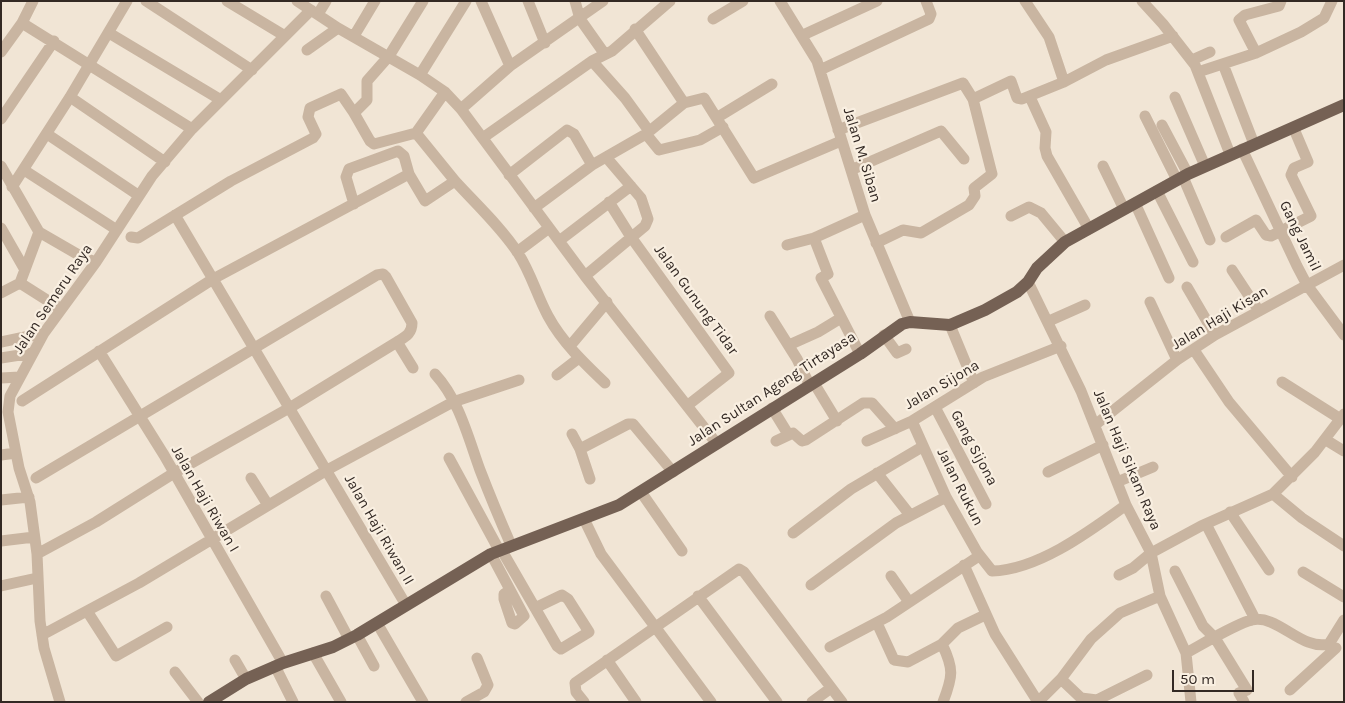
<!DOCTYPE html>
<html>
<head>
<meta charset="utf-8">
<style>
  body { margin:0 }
  #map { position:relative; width:1345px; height:703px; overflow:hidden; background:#f1e5d5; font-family:Karla,sans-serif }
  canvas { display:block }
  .frame { position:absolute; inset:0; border:2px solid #332924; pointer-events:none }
  .scale { position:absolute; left:1172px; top:670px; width:82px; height:22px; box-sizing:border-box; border:2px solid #332924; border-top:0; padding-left:6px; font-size:15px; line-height:18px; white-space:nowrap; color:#332924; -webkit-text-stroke:4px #f9efe1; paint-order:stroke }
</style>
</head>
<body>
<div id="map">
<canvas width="1345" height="703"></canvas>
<div class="frame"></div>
<div class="scale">50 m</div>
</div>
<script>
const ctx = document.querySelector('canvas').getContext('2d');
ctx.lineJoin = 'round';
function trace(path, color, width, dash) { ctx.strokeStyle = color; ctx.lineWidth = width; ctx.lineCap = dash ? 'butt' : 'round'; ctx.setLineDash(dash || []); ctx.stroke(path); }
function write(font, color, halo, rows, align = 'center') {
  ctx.font = font + ' Karla,sans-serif'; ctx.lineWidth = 4.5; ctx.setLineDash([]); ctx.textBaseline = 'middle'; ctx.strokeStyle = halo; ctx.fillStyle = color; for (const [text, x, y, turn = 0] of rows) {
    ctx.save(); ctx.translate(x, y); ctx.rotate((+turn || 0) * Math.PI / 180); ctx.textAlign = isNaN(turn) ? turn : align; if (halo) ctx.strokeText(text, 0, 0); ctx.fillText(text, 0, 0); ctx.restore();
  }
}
const minor = new Path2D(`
  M146,1L252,70
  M227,1L285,36
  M297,1L338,28L420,75L445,92L461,109L585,276L717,444
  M481,1L510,66
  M528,1L545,43
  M575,1L580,19L604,53
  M780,1L817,61L865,215L910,322
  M1025,1L1049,37L1064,82
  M1142,1L1163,24L1195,65L1230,154
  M318,14L326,1
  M713,19L743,1
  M22,23L192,129
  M635,29L684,103
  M109,33L221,100
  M803,35L877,1
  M354,36L375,1
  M307,50L338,28
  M1,52L22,23L33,1
  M1256,53L1239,20L1245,15L1279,6L1281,1
  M1192,60L1210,52
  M592,61L625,98L649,131
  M1223,64L1254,144
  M820,70L929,19L931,14L926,1
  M1198,72L1256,53L1301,32L1324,18L1332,1
  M420,75L466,1
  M70,97L165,162
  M1030,97L1046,132L1045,148L1047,156L1089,229
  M1175,97L1205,166
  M461,109L510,66L603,1
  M354,113L370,141L374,144L416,133L455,181
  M1145,116L1177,180
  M718,117L772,84
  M1,119L54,41
  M1162,125L1188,174
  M838,130L963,83L973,99L1011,81L1017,98L1022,99L1064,82L1106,60L1173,36
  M416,133L445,92
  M47,134L138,195
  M646,134L659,150L700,140L723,127
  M484,137L592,61L612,51L670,1
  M1242,149L1297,266L1307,285L1344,335
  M1,166L39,232L84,258L96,262
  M1103,166L1124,209
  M24,170L117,230
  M851,170L941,131L964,159
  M509,175L567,130L574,134L592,165
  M1183,177L1210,240
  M12,187L70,97L127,1
  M1157,191L1193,262
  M609,202L631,237L729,373L688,405
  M1135,203L1169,278
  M354,204L346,177L349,169L398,151L404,156L409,174
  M534,208L592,165L646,134L684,103L704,98L754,178L841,141
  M175,215L406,605
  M1011,216L1029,207L1041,213L1065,242
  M1,228L25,270
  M39,232L20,283L61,309
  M131,237L138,238L231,181L313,138L316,134L308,117L310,108L341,94L354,113L367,100V81L389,56L423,1
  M1226,237L1256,220L1266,235L1271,236L1311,216L1291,175L1294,168L1308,162L1294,129
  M814,238L828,274L821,278L860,354
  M559,241L631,186
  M876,243L903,230L921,233L969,205L975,196L974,188L992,174L973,99
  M787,245L814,238L865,215
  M517,252L549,228
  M1232,270L1259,311
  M585,276L645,226L648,219L641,198L606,157
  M1028,282L1081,391L1126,505L1151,553L1160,596L1186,653L1191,702
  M1187,287L1215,335
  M1,293L20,283
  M1150,302L1177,360
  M770,316L797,359L810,386
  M1049,321L1085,305
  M950,325L974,383
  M884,335L897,353L906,349
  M1,342L44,333
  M397,342L413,368
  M789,345L818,332L841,318
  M570,346L607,302
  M1194,350L1229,402L1292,477
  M99,351L164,455L283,663
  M1,358L33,353
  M435,374C459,400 468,437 480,470C490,496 500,520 511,545
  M557,375L579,358
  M1,378L20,377
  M1282,382L1339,418
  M814,383L837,421
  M22,401L213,279L409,174L425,201L455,181C476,204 501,227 518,253C531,273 537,296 548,316C562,342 584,363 605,383
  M935,407L986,504
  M772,408L788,434
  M912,421L946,497L977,552L992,571C1038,570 1090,531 1126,505
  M1095,425L1177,360L1215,335L1344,265
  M572,434L580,449L590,479
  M1326,440L1344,451
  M776,441L793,433L802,441L806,440L863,403H872L895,429
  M867,441L912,421L983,377L1061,346
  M580,449L628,424H633L673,472
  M1,455L16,453
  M449,458L499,550
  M1048,472L1103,445
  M877,473L910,515
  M36,478L377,275L383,274L386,277L412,323C412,334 405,337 397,342L291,407L174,473L96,522L37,554
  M251,478L268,505
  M1117,482L1153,467
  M641,492L682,551
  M1273,494L1302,518L1344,546
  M1,500L29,497
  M1230,512L1269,570
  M584,519L601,554L711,702
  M1206,524L1255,619
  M793,533L851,489L922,447
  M1,541L34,537
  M501,549L557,646L561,649L589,632L568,599L562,595L535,608
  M491,554L524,616L515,624L512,623L504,599V594L510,590
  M964,565L995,634L1038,702
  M1175,571L1203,626L1215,638L1247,690L1239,693L1244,702
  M1303,572L1344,597
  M1119,575L1133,568L1151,553L1201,526L1273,494L1315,452L1344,414
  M891,576L909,602
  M811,585L896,523L946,497
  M1,586L37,578
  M326,596L349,639
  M698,596L777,702
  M87,611L116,656L167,627
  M377,623L423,702
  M877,623L894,660L908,662L942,644L958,628L985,615
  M42,635L139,583L327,470L453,402L519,380
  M357,635L374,666
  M942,644C954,669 953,676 943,702
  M830,647L887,617L979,556
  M313,653L341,702
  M1186,653C1201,645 1237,623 1252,620C1278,614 1301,651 1329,644L1344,620
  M235,660L246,679
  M607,660L636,702
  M275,666L293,702
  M175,672L198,702
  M1147,675L1097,700L1081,698L1061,679L1091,639L1120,613L1160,596
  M1290,690L1336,648
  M60,702L44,648L40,621L37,554L30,502L19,468L8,412L10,396L44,333L96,262L152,176L192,129L311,10
  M466,702L484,692L488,685L477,658
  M584,702L576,692L575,683L739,569L744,572L842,702
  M812,702L831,688
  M1038,702L1061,679`);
const major = new Path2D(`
  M209,702L246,679L283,663L333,647L357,635L491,554L619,505L860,354L902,324L910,322L950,325L985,310L1017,292L1028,282L1037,268L1065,242L1188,174L1344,105`);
const streetNames = [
  ["Jalan M. Siban",862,155,73],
  ["Gang Jamil",1300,236,64],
  ["Jalan Semeru Raya",53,299,-56],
  ["Jalan Gunung Tidar",696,300,54],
  ["Jalan Haji Kisan",1220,318,-31],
  ["Jalan Sijona",942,385,-30],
  ["Jalan Sultan Ageng Tirtayasa",772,389,-33],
  ["Gang Sijona",974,448,62],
  ["Jalan Haji Sikam Raya",1127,460,67],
  ["Jalan Rukun",960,487,63],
  ["Jalan Haji Riwan I",205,499,60],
  ["Jalan Haji Riwan II",379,530,60]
];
trace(minor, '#c9b5a1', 11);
trace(major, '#756154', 12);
write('15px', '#332924', '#f9efe1', streetNames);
</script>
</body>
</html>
